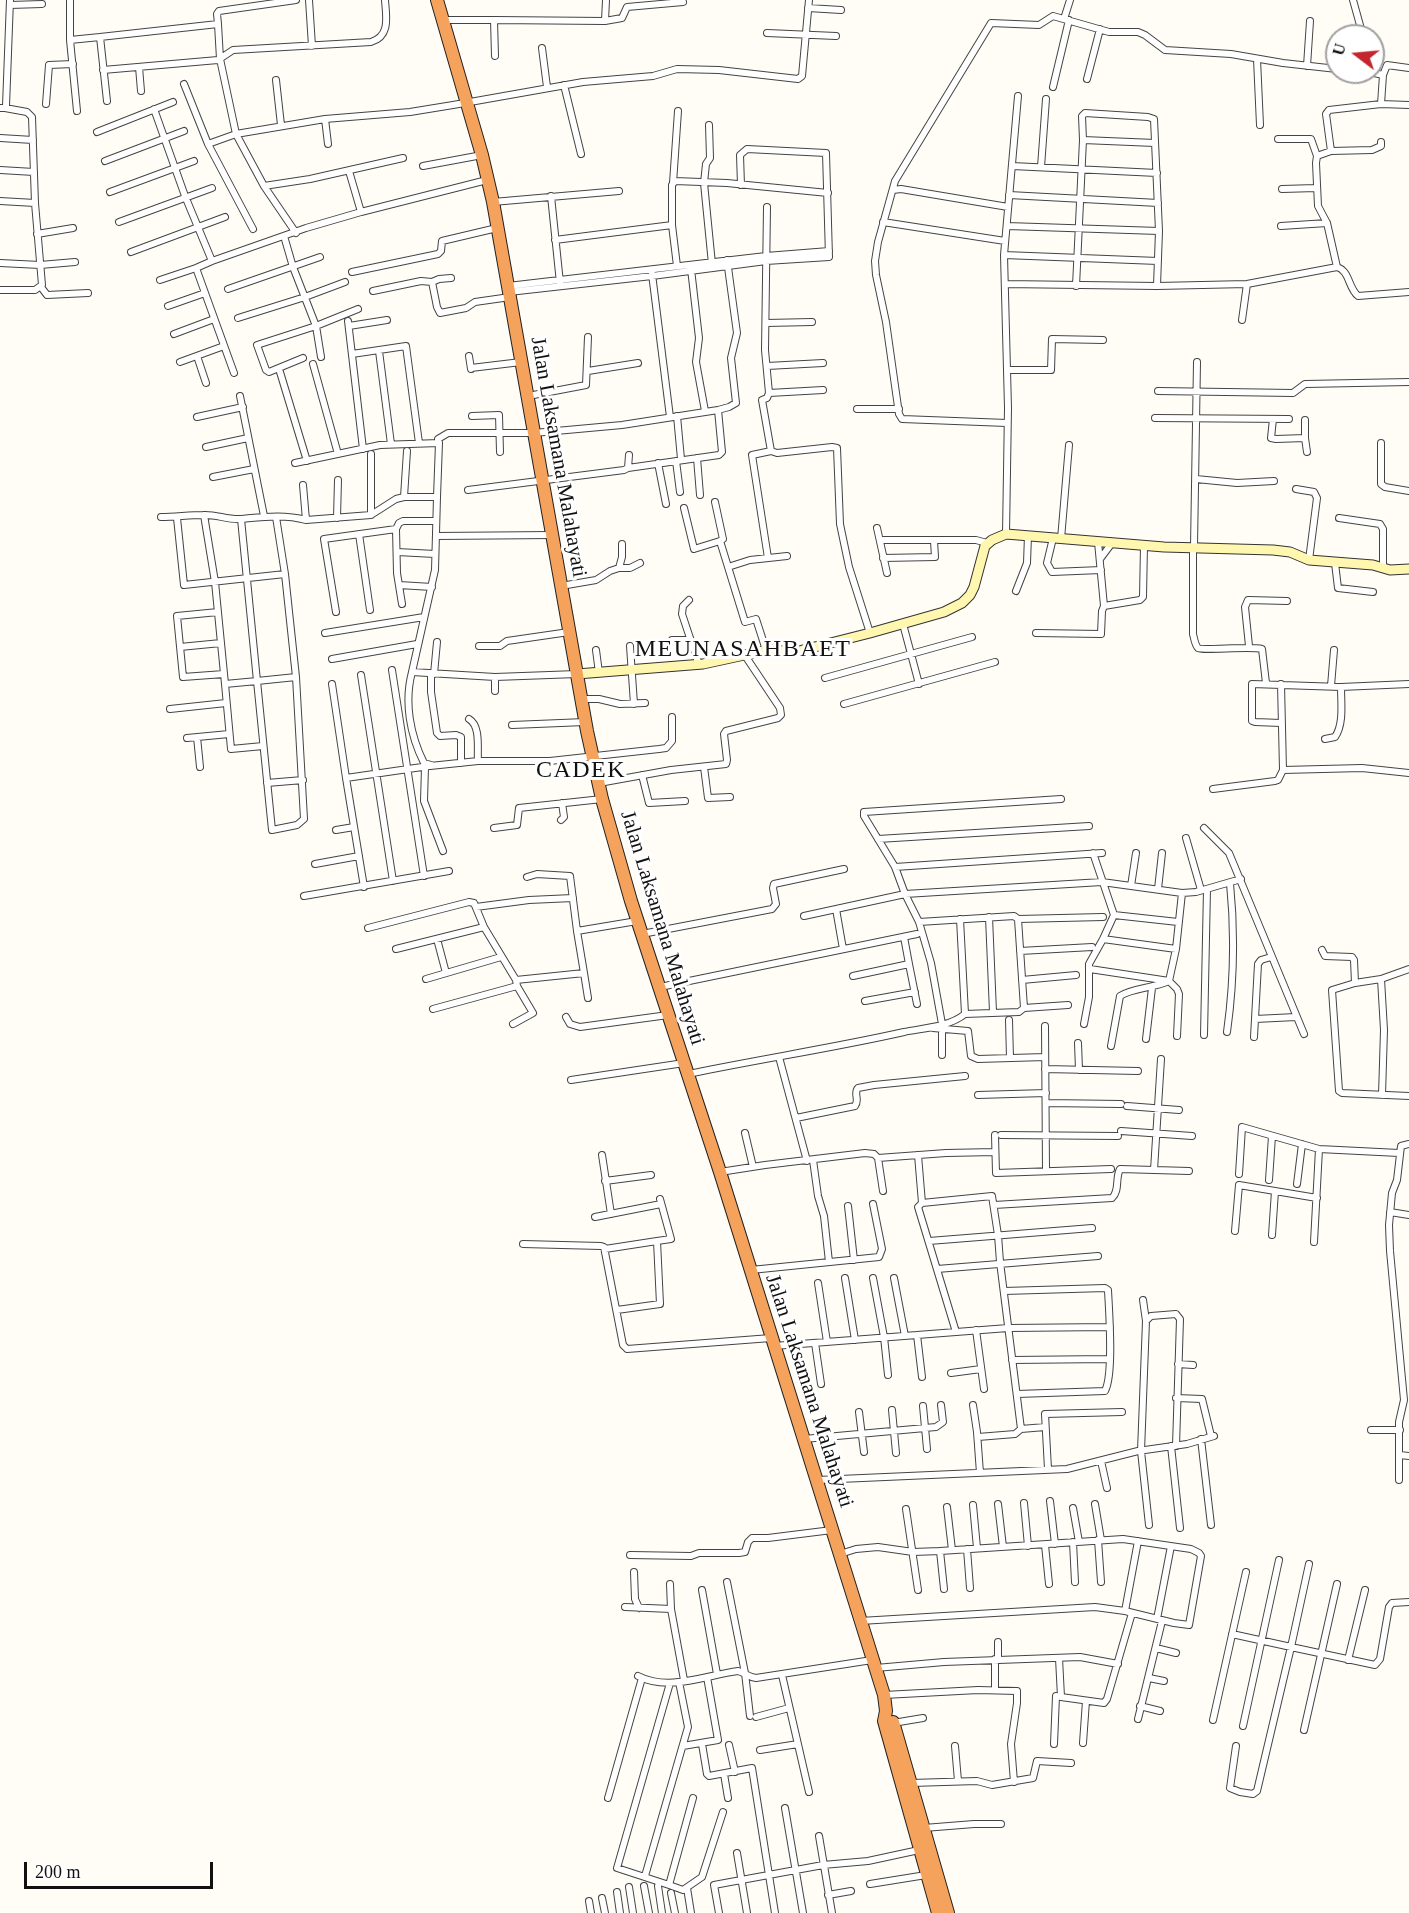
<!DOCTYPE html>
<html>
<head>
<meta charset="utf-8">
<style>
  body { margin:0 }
  #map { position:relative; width:1409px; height:1913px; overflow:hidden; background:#fffdf5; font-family:Georgia,serif }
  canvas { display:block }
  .north { position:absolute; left:1325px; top:24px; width:60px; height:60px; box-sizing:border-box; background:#fff; border:2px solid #a0a0a0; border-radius:50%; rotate:286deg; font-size:16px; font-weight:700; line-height:24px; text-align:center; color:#111 }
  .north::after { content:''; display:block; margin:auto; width:21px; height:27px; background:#c4262e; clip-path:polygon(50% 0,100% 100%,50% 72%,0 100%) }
  .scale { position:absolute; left:24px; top:1862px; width:189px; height:27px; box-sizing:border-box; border:3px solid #111; border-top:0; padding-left:8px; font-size:18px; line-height:21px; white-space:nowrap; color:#111; -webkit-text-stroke:4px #fff; paint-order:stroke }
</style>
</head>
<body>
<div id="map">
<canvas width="1409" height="1913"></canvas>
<div class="north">U</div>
<div class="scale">200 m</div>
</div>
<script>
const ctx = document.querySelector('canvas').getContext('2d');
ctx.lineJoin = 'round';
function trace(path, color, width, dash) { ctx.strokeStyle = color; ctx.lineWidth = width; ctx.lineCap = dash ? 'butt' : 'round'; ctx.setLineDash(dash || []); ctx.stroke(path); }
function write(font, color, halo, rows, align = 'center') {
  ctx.font = font + ' Georgia,serif'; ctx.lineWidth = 6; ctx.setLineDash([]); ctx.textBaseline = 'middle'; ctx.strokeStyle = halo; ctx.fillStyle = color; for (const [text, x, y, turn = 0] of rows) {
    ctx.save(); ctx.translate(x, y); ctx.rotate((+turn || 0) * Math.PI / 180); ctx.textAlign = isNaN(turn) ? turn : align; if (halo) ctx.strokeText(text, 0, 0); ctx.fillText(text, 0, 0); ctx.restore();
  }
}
const street = new Path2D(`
  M70,0V40L77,111
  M309,0L312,46
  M1353,0L1363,36
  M10,5L42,4
  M808,8L841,10
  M1064,19L1070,0
  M443,20H494L495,56
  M494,20L605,21L622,18L627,7L683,2
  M605,21L606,0
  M218,24L217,14L219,11L296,0
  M767,33L836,36
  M1342,35L1363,33
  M70,40L100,37
  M542,48L547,87
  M1257,59L1260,125
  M1307,66L1310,21
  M139,67L141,91
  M103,70L218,60L233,50L371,42C391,36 386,16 385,0
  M1370,72L1383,75L1381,104
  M1383,75L1387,65L1409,68
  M1087,79L1100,29
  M276,80L281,125
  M184,84L208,144L236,134L264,186L296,233
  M564,85L581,154
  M1053,87L1069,20
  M107,101L100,37L218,24L220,59L236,134L325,119L410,112L453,105L583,82L653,76L677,69L719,70L798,79L802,76L809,0
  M46,104L49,65L73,64
  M1409,105L1381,104L1329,110L1326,114L1331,151L1317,156L1316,163L1318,206L1327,223L1337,267C1350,271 1348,288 1358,296L1409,292
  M0,108H5L6,106L10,0
  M154,109L185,196L212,261L196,268L234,373
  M325,119L328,144
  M709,125L710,158L706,164L704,183L712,264
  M97,132L173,102
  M0,138L33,140
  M1278,139H1311L1317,156
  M1083,140L1155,143
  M208,144L253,229
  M1331,151L1372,150L1381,146V142
  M105,161L184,131
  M423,166L482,155
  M1012,166L1157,173
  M1041,167L1046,99
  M0,170L34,172
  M349,171L361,212
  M673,183L678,111
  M264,186L310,179L403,158
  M1282,189L1316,188
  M893,190L901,189L1008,207
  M110,192L194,161
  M1009,195L1158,203
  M551,196L560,283
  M0,201L35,203L32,117L27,112L5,108
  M493,202L619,191
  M767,207L765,350L769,393L767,398L762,400L771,451L777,453L832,447L837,448L840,524L849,567L870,633
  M119,222L212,188
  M883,222L1005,241
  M1007,226L1159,231
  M1281,226L1327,223
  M37,234L73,228
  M284,236L293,267L316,326L321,357
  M555,240L672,225
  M131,252L225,217
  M1004,255L1158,261
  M212,261L306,228L361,212L487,180
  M0,263L40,265L75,262
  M677,266L672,225V185L675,181L727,183L828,193
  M691,269L699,338L696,362L705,411
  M352,272L438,254L441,251L442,241L497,228
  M652,274L670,417
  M160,280L196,268
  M432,282L437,307L440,313L466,308L475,302L510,297
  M1005,284L1157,286L1247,284L1337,267
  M508,286L766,256L829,251
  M1076,286L1083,140L1082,116L1085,113L1148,117L1154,119L1159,231L1157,286
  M41,287L47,295L88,293
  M228,289L320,257
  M0,290H35L42,285L35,203
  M373,291L421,281L432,282L439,279L451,278
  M509,292L652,276L766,261L829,257L826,153L747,149L740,155L741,185
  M168,306L205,293
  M238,318L305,297L345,282
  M1242,320L1247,284
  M348,321L363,449
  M766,323L812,322
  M349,326L387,320
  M174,334L214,319
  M379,351L391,444
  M352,354L406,346L419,443
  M197,356L206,383
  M469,356L471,369
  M303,358L269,372L266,370L257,345L316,326L358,309
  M180,362L224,346
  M313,364L338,454
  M767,366L823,363
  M471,368L521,362
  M1007,370H1051L1052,339L1103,340
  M588,371L638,363
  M280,372L307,461
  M1158,391L1293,393L1305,384L1409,382
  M769,393L823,390
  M240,396L264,516
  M528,396L586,385L588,337
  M857,409H899
  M472,416L499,415L500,452
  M677,416L681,459
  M197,417L243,407
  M1155,418L1289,419
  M1273,419L1271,438L1276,439L1305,438V420
  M1007,423L902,419L899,414L886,322L876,275L875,261L878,242L895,181L991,23L1039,25L1053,16L1109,32H1138L1145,35L1165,50L1231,54L1283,63L1337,69
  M1305,438L1307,452
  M439,443L438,439L448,433H534L622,425L718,410L729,407L736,403L731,358L737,333L727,260
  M1381,443V484L1385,487L1409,491
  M206,447L248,438
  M697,458L700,495
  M676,461L680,492
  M295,463L380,445L439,443L437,497
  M658,463L666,504
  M628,468L719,455L722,452L718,410
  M213,477L254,469
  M1196,479L1237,483L1274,481
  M303,485L306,520
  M1296,489L1314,492L1317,498L1309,560
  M468,490L624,470L628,468L629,455
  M404,497L407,451
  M715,502L723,539L720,541
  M684,508L694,549L720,541L745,622L756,619L766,650
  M204,515L215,582L225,684L257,681L241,519
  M371,515V454
  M161,517C175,517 189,515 203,515C216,514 227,520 241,519C263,517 284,514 306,520L371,515L396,499L404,497H437L435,570L412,672
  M177,518L184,585L285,574L276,517
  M337,518L338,480
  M1339,518L1380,524L1383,529V567
  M877,528L887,573
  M396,529L397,573L402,604
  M359,534L370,610
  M1006,534L1008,408L1004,255L1018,96
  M436,536L552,535
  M1053,538L1047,563L1052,572L1101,570
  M1061,539L1069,445
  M880,540H976L987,543
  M1098,542L1104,606
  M1193,547V634C1194,638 1195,645 1198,648C1202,651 1250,646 1262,649L1266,683
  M1194,547L1197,362
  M397,552L435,554
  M768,558L752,455L771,451
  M883,558L935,557L934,541
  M1100,559L1112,543
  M1335,563L1338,588L1373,592
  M728,567L750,560L787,556
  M619,568L622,557V544
  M285,574L296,677L257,681L272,830L297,825L304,819L296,677
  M399,585L432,587
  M561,586L596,580L610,571L619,568H630L640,563
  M1016,591L1027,563L1028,535
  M689,600L683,606L682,614L699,665
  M218,612L177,616L183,677L224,674
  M336,612L324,539L396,529L399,523L403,521H436
  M903,624L919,684
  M325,633L424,617
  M1036,633L1101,634L1102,611L1104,606L1140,600L1143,597L1144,545
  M672,640H689
  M479,646H500L507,641L569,632
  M630,646L634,704
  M1249,646L1245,607L1248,600L1287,601
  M180,647L221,643
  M596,650L599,673
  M332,659L417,644
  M392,670L424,876
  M431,673V692L437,733L440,736L456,735L461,737V763
  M434,674L437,642
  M361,675L393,881
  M495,677L412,672C404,702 410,735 424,763L431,765L430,766L478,761H550L659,749L666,748L672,741V717
  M825,678L972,637
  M225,684L231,749L263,746
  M332,684L346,778
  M1331,686L1334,650
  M495,691V677L577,674
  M582,699H599L620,704L645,703
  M844,704L995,662
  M170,709L226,703
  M469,719C481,726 477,749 478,761
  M1281,723L1255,722L1252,721V684L1341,687L1409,684
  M512,725L585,722
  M197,737L200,767
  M187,738L229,734
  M1325,739L1335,737C1344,724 1341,703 1341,687
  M425,767L424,801L443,851
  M704,767L708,798L730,797
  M1283,770L1362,768L1409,773
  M642,775L649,803L685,801
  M267,783L303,780
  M599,783L671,770L726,764L727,760L724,734L726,731L778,718L781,715L780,708L744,654
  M1213,789L1275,781L1278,780L1283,770L1281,684
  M561,820L564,817L562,803
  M494,828L517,825L519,808L602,799
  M1204,828L1229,853L1304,1034
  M336,830L354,827
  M1186,838L1201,890
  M878,839L1089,826
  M315,864L359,856
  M895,867L1102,853
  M527,877L537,874L570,876L577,931
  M1131,886L1136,853
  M364,887L346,778L429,766
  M1158,889L1162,853
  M304,896L449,871
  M476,907L529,900L573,898
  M836,909L843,949
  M1114,915L1178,922
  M804,916L905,894L1102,882L1182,893
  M989,917L993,1012
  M919,922L1014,916L1018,919L1103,917
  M368,928L469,902L474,903L484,927L516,980L517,986L533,1013L513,1024
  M642,934L772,909L776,904L773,888L774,884L844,869
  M437,939L446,973
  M1103,939L1176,949
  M396,949L484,927
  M1322,950L1325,956L1352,957L1354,960L1355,983L1332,990L1339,1091L1342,1093L1409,1096
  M1020,951L1092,947
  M909,964L917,1004
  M1090,969L1169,981
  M584,973L577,931L637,921
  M853,976L909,964L904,937
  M426,979L501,957
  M516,980L584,973L588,998
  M1022,980L1076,975
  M1169,981L1176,949L1182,893L1196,892L1241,879
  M1169,981L1177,989L1179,994L1177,1036
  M1355,983L1381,979
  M660,987L917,934
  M865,1001L915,992
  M1024,1008L1068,1005
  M433,1009L517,986
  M965,1014L1019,1012L1024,1008L1018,919
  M566,1017L570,1024L580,1027L668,1015
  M1255,1019L1296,1017
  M1009,1020L1010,1058
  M942,1024L931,963L919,922L905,894L895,867L864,816V812L1061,799
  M1084,1024L1089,997V964L1103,939L1114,915L1093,853
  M1045,1026L1046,1170
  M933,1028L968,1031L971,1056L978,1059L1045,1057
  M942,1030V1055
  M1227,1032C1234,982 1235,933 1230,883
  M1204,1035L1207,889
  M1254,1037L1258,964L1261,960L1271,957
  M1146,1039L1152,988
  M1078,1043L1079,1070
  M1111,1046L1120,996C1132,988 1154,988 1169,981
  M779,1057L807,1161
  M1045,1069L1138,1071
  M688,1074C760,1059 833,1048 904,1032C924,1028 949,1027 965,1014L960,919
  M571,1080L684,1063
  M978,1095L1046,1093
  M1382,1095L1384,1030L1381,979L1409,969
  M1046,1103L1121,1104
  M1127,1106L1179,1110
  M796,1118L855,1106C860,1100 853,1093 858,1088L874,1085L965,1076
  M1121,1131L1192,1136
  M745,1133L753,1167
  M995,1135L996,1173L1111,1169
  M1001,1135L1118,1136
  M602,1155L611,1214
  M918,1155L922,1203L918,1207L956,1332
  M878,1158L883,1191
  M813,1160L818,1196L824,1216L829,1262
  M1154,1170L1161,1059
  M720,1172L765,1165L865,1153L874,1154L878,1158L946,1153L995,1152
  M1239,1174L1242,1127L1319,1149L1399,1153
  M1269,1180L1272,1136
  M605,1181L651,1175
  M1297,1184L1302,1144
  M922,1203L992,1196L998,1235L1000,1262L1021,1429L1015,1434L978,1437
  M994,1205L1112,1198C1120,1191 1115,1178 1120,1169L1189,1171
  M848,1206L854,1260
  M1390,1212L1409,1215
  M595,1217L661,1204
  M1235,1231L1239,1185L1317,1198
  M1272,1235L1275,1191
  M657,1241L671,1239L660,1199
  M929,1241L1092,1228
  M1314,1242L1319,1149
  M523,1244L601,1246L604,1247L623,1345L627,1349L771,1338
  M605,1249L657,1241L660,1304L617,1310
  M937,1269L1098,1256
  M751,1270L879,1257L882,1249L873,1204
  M845,1278L855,1340
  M873,1278L884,1337L888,1375
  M894,1278L905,1336
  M818,1283L827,1342
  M1004,1291L1105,1288L1108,1290C1109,1311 1114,1374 1105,1391L1017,1394
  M1143,1300L1146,1321
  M976,1330L984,1389
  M917,1335L922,1377
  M815,1343L821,1384
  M774,1346L1008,1328L1110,1327
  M1012,1360L1109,1359
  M1178,1364L1193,1365
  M951,1373L981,1369
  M1176,1398L1202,1399L1211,1436
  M973,1405L977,1432L980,1473
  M923,1406L927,1449
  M892,1410L896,1453
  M859,1412L864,1452
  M1021,1429L1045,1427
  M1371,1430H1400
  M804,1439L936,1427L943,1422L941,1405
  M1201,1439L1211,1525
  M1171,1446L1180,1528
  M1400,1455L1409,1456
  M1101,1461L1107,1488
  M1048,1469L1045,1414L1122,1412
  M817,1480L1067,1469L1138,1451L1187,1444L1214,1436
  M1399,1480V1422L1404,1400L1390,1251L1389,1225L1392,1193L1397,1180L1401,1146L1409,1144
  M1050,1501L1055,1544
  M1024,1503L1028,1546
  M998,1504L1003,1547
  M1095,1504L1101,1540
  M973,1505L977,1548
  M947,1507L952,1550
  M1073,1508L1079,1542
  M906,1509L918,1590
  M1149,1525L1141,1451L1146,1321L1151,1316L1176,1314L1180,1319L1176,1446
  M1098,1540L1101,1582
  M1073,1542L1075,1582
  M1045,1545L1049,1584
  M967,1549L970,1588
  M940,1551L944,1589
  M840,1554L856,1549L878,1547L913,1552L940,1551L1123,1539L1191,1549L1199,1553L1201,1556L1189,1625L1174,1623L1125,1611L1095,1607L860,1621
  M630,1555L691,1556L699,1553H739L745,1552L748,1542L752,1538H768L832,1530
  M1309,1564L1291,1647L1375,1665L1380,1659L1389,1607L1392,1603L1409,1602
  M634,1572L635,1599L639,1608
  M727,1582L745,1673L750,1716
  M670,1584L671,1609L684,1680
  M702,1590L717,1674
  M625,1607L671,1609
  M1125,1611L1138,1541
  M1157,1619L1171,1546
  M1232,1634L1291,1647L1257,1791L1253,1794L1240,1792L1230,1788L1236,1746
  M1156,1648L1176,1653
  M1059,1658L1061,1697L1104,1703L1107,1699L1132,1613
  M995,1659V1690
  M998,1659V1642
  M1348,1660L1365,1590
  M876,1668L944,1662L1080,1657L1118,1664
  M782,1675L809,1792
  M638,1676C669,1692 706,1675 738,1671C745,1673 748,1677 756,1678L872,1660
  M1149,1678L1164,1681
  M670,1683L617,1868L669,1885L693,1798
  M884,1695L978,1690L1017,1691V1703L1011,1744L1014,1782
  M1140,1706L1160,1711
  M756,1717L789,1708
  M1138,1719L1162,1621
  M1213,1720L1246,1572
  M893,1723L923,1718
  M1243,1726L1279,1560
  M1304,1730L1337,1584
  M1083,1743L1086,1701
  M702,1744L707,1774L709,1776L752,1768L775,1913
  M1054,1744L1056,1696L1061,1697
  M729,1745L735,1772
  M683,1746L718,1740L707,1677
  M955,1746L958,1781
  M760,1750L798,1744
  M724,1774L728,1798
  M911,1783L977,1781L992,1785L1033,1778L1037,1761L1071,1763
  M608,1798L642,1678
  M785,1808L803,1913
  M924,1828L974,1824H1001
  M819,1836L832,1913
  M737,1853L747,1913
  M645,1876L688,1727L679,1682
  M870,1884L926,1875
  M669,1885L683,1890L702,1877L723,1812
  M644,1886L649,1913
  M658,1886L662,1913
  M629,1887L633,1913
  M687,1888L691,1913
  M617,1892L620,1913
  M671,1893L675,1913
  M828,1895L851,1891
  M602,1898L605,1913
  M589,1901L591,1913
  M719,1913L714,1885L823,1865L868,1861L919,1850`);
const secondary = new Path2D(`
  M577,674L703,664L772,649L791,653L870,633L944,612L962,603L970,595L974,587L985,546L992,540L1006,534L1164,547L1273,550L1290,552L1309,560L1373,565L1390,570L1409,569`);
const highway = new Path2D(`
  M437,0L482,155L493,202L587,731L602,799L631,901L720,1172L884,1695L886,1711L884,1721L938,1913
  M893,1722L948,1913`);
const streetNames = [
  ["Jalan Laksamana Malahayati",558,457,80],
  ["Jalan Laksamana Malahayati",662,928,73],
  ["Jalan Laksamana Malahayati",809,1391,72]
];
const quarterNames = [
  ["MEUNASAHBAET",743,650],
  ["CADEK",581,771]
];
trace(street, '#444', 8);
trace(secondary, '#333', 11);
trace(highway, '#222', 14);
trace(street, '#fff', 6);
trace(secondary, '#fff6b0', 9);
trace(highway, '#f5a25d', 12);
write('21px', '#111', '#fff', streetNames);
ctx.letterSpacing = '1.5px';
write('24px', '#111', '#fff', quarterNames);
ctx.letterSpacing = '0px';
</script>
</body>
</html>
